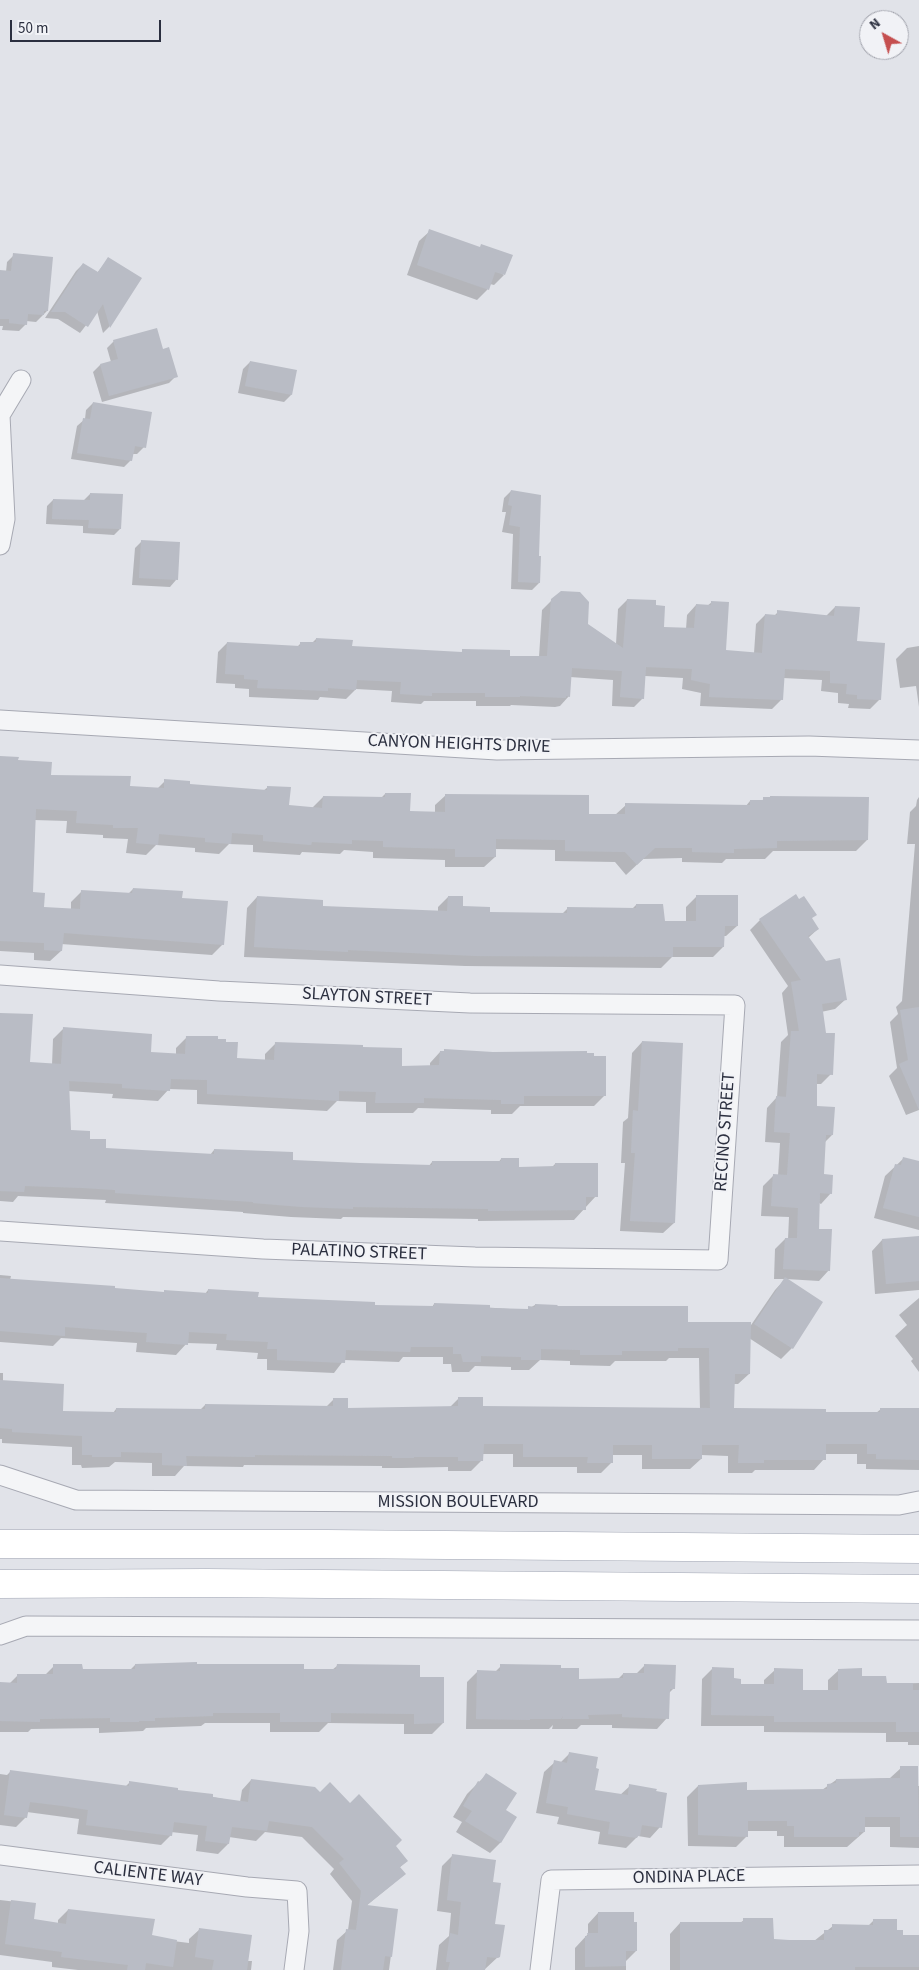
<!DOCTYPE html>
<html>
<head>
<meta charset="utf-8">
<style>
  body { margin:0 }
  #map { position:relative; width:919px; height:1970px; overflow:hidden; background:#e1e3e9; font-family:"Source Sans 3",sans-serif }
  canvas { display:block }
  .north { position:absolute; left:859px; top:10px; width:50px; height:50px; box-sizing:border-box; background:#f1f2f6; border:1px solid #a2a4ad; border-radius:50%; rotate:321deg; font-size:14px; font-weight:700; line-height:20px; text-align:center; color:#2b2f3f }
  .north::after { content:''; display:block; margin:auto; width:18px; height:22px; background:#c54f4f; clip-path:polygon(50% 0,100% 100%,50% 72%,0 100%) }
  .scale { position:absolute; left:10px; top:20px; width:151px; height:22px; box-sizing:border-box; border:2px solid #2b2f3f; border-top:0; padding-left:6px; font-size:15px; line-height:18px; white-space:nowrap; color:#2b2f3f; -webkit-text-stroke:4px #f1f2f6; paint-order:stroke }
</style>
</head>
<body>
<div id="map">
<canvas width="919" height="1970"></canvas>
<div class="north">N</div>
<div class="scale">50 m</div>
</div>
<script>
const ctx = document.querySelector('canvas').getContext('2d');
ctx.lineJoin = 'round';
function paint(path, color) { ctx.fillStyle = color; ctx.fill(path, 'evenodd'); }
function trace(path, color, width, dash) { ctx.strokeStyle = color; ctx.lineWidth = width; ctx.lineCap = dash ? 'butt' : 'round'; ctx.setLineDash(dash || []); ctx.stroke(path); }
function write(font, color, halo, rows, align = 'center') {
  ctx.font = font + ' "Source Sans 3",sans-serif'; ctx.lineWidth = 4; ctx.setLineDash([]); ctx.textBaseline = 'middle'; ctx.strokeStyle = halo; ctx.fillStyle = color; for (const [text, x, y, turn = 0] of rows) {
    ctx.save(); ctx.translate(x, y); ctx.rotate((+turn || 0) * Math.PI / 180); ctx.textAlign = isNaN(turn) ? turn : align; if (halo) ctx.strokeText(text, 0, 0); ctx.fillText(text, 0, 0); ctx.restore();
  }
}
const shadow = new Path2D(`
  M430,231L504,275L494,285L490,284L487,290L477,300L407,275L419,241Z
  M14,255L47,311L36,322L26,321V324L19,331L2,330L3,326H0V271L6,272L7,262Z
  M108,259L140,279L109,327L103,333L97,311L80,333L58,319L45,318L76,271L83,264L97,273Z
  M114,341L162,350L176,376L169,383L102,402L93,372L100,365L111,362L107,348Z
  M250,362L296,371L291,395L284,402L238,393L243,369Z
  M93,403L144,447L137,454H132L131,460L124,467L71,459L77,426L85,419L86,410Z
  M511,491L538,557L539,583L532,590L511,589L513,534L502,532L506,512H502L504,498Z
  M90,494L120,529L114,535L83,533V526L46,524L47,506L53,500H84Z
  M142,541L176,580L170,587L132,585L135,548Z
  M552,600L616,644L618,609L627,600L662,628L686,629L687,615L696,605L707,606L712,602L725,652L754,653L756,624L765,615L774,616L778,612L826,616L835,607L856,643L880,699L870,709L848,708L849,704L838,703V693L821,691L822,680L783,678L782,699L772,709L700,706L701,693L682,689L683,678L645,676L643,698L634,707L612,706L613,680L570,677L569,696L560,706L555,707L511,705L510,706H476V701H424L421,704L391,702L392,691L356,689L346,699L320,697L318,700L249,697V689L235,688V684L216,683L218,652L227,643L297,647L301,643H312L316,639L351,647L460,653L463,651L509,658L539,657L542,610Z
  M919,646V707L916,686L900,688L896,659L907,648Z
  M0,758L17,762L50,776L129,788L157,789L165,781L188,785L263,791L268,787L288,807L312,808L323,797L381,798L385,794L409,812L435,813V805L446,795L587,815H615L626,805L745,807L750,801H761L764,799L867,840L856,851H773L765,859H726L722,863L682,862V858L643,859L626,875L615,862L555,861V850L495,849V857L484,867H445V860L373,858V852L344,850L340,854L302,852L300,855L253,852V845L229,844L219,854L195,852V848L156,845L146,855L126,853L128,839L103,838V835L66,833L67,821L34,820L31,893L43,908L71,910V902L82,891L128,894L133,889L181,899L223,944L212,955L61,944V951L50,961L34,960V953L0,951Z
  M919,797V1110L906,1115L889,1076L897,1068L890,1022L898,1014L896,1007L902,1001L915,844H907L910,812L916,806L917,800Z
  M257,897L321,907L438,912V907L448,897L461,908L489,913L562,914L567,909H632L636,905L664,922H686V907L696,897L737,926L726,936H723V947L713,957H672L661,968L465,966L244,957L247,908Z
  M811,919L818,929L808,938L846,999L835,1009L821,1012L831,1074L821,1084H816L815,1107L832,1135L825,1142L823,1176L831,1193L821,1204L819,1203L817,1230L829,1270L819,1281L786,1279L821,1302L792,1348L781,1359L749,1338V1374L738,1384H733V1409L825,1414L876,1413L881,1409H919V1470L866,1469V1464H857V1454H825L824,1459L814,1470H755L752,1473H728V1456L701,1455V1459L690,1469H642V1455H612V1462L601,1473H577V1467H513V1454H482V1460L471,1471H448V1467L402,1468H382V1466L244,1465L243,1467L184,1466L175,1476H152V1463L115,1462L109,1467L82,1468L81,1465H72V1447L2,1443V1439H0V1373H3V1382L61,1413H113L116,1409L200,1410L205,1405L326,1407L334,1399L347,1409L449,1408L459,1398L482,1407L700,1410L699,1358H669L666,1361H615L610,1366L570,1365V1361L540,1360L529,1370H511V1367L475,1366L469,1372H452L451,1364H443V1357H403L399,1362L344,1360L334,1373L267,1370V1359H257L258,1353L216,1350L217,1344L187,1343L176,1355L136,1352L137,1343L61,1338L53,1346L0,1342V1275L11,1276L10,1280L114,1290L205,1294L208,1290L257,1299L374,1306L432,1307L434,1304L526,1310L535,1305L686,1323L749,1328L775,1290L785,1279H774L775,1249L785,1239H788L789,1217L761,1216L763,1186L773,1176H778L780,1143L765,1142L767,1108L777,1097L781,1042L788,1035L782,993L788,986L750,930L760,920Z
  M0,1014L29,1063L52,1065L53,1039L64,1028L149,1053L176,1055V1048L187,1037L216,1040L235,1059L265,1061V1054L276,1043L362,1049L400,1067H430V1063L440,1052L605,1095L594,1106H520L512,1114H491V1110L418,1108L413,1113H366V1102L337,1101L327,1111L197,1104V1090L169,1089L158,1101L112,1098L113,1094L68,1091L70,1131L104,1149L210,1155L214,1150L292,1161L428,1167L432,1162L498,1163L501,1159L518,1168L552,1167L555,1164L596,1196L574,1220L478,1221V1219L343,1217L341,1219L291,1217L243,1213V1212L105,1203L106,1200L18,1196L13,1202L0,1201Z
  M642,1042L674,1223L663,1233L620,1231L625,1163H621L623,1122L628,1118L632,1053Z
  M904,1158L919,1162V1230L874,1218L885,1176Z
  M919,1237V1290L875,1294L872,1251L882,1240Z
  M919,1298V1372L911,1361L913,1359L895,1336L907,1325L899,1315Z
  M135,1665L302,1670H332L337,1666L418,1678L443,1723L432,1734H404V1724L328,1723L319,1732H270V1723H205L201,1726L146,1728L143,1731L99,1733V1728L31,1729L28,1732H0V1684H9L18,1675H45L54,1666L81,1671L130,1670Z
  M645,1665L674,1688L668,1694L667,1718L657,1729L612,1728V1725H581L577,1729H552L553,1725L549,1729H466L467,1682L478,1671L495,1672L501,1666L559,1669L577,1680L618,1679L623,1674H636Z
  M712,1669L739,1685H764V1680L775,1670L802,1691L828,1692V1680L839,1670L885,1684L919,1683V1745H908V1742H886V1733L764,1732V1726H701L702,1679Z
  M569,1754L594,1791L620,1795L630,1786L660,1827L650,1838L638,1836L626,1848L598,1844L600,1832L557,1824L559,1817L536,1813L544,1772L555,1762L560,1763Z
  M901,1768L917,1786H919V1848L890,1847V1827H864V1832L847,1847H784V1836H777V1831H746V1837L736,1847L688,1846L687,1797L698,1786L746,1791L822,1790L836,1780L890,1778Z
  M10,1772L125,1787L130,1782L240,1802L242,1790L251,1780L395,1846L407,1861L399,1868L394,1883L366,1906L397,1910L389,1970H333L337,1940L348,1930L352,1901L330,1874L334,1869L302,1837L265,1832L256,1841L229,1837L228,1844L218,1854L196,1851L198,1835L171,1832V1835L161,1845L77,1834L79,1819L27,1812L26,1817L16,1827L0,1825V1774L7,1775Z
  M486,1775L505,1811L516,1817L500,1843L490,1853L456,1832L462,1822L453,1817L467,1794Z
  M453,1855L492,1883L494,1925L499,1956L484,1970H436L439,1945L449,1936L451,1913L437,1911L442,1866Z
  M0,1900L34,1904L32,1920L58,1924V1920L68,1910L157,1939L189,1943V1939L200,1929L247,1961H252L251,1970H78L52,1967V1962L0,1955Z
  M598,1913L636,1951L626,1961V1970H575V1948L588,1934V1924Z
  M744,1920L772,1940L814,1941L833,1926H868L874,1920L902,1937L919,1936V1970H670V1934L680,1923H740Z`);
const building = new Path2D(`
  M429,229L480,247L481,244L513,255L505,275L495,272L489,290L417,265Z
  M13,253L53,257L48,311H44V315L28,314L27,325L9,323V319H0V270L11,271Z
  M108,257L142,278L110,328L103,304L88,327L65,312H51L83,263L98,272Z
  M157,328L163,349L169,347L178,377L109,396L100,364L118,359L113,340Z
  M250,361L297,370L292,395L245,386Z
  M93,402L152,412L146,448L135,446L132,461L77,453L83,418L90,419Z
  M511,490L541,495L539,556H541L540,583L518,582L520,527L509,525L512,506L508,505Z
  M90,493L123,494L121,529L88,528L89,520L52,519L53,499L90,500Z
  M141,540L180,542L178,580L139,578Z
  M561,591L580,592L589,602L588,624L623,648L627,599L656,600V605L665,606L664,627L694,628L696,604L711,605V601L729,602L726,650L762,653L765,614L777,615V610L834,616L835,606L860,607L857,641L885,643L881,700L857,699V695L846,694L847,684L830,683V671L785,669L783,700L709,697L710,684L691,680L692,669L646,667L644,699L620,697L622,671L572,668L570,697L566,696V698L520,696V697H485V693H432V696L400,694L401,682L357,680L356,690L328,688V691L257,688L258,680L244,679V675L225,674L227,642L300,646V642H316V638L353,640L352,646L462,652V649L510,650V656H547L551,599Z
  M0,756L19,757L18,760L52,762L51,775L131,776L130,786L164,788V779L190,781V784L267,790V786L291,787L289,805L322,808L323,796L385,797V793H411L410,811L445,812V794L589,795V814H625V803L750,805V800H763V797H770V796L869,797L868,840L777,841V848L734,849V853L692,852V848H655L637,865L625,852L565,851V840L496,839V857H455V849L383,847V841L352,840V844L312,842L311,845L263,841V835L232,833L231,844L205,842V838L159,834L158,845L136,843L138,828H113V825L76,823L77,811L36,809L33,892L45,893L44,907L80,909L81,890L132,893L133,888L183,891L182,898L228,901L224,945L64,933L62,951L44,950V943L0,941Z
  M796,894L799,899L804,896L817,915L812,918L819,929L808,936L826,961L840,958L847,1000L822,1004L826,1033H835L833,1075L817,1074V1106L835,1107L833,1135H826L824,1174L833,1175L832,1194L820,1193L819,1229H832L830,1271L783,1269L785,1238H797L798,1208L771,1206L773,1174L787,1175L790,1133L774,1132L776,1096L786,1097L791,1031H799L791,982L801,980L759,919Z
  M696,895H738V926H725L724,947H673V957L476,956L348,950V952L254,947L257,896L323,900V906L447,911L448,896H463V906L490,907V912L567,913V907L636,908V904H663L665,921H696Z
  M919,1007V1110L899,1064L908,1060L900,1010Z
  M0,1013L33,1014L30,1062L61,1064L63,1027L152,1034L151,1052L185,1054L186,1036H218V1039H226V1042H238L237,1058L274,1060L275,1042L363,1045V1047L402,1048V1066L439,1065L440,1051H444V1049L493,1052L587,1051V1053H594V1056H606V1096H524V1104H501V1100L424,1098V1103H375L376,1092L339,1091V1101L207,1094V1080L171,1079L170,1091L122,1088V1084L69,1081L71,1130L90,1131V1139H106V1148L214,1154V1149L293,1152V1160L360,1163L432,1165V1161H501V1158H519V1167L555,1166V1163H598V1197H586V1210L488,1211V1209L353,1207V1209L302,1207L253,1203V1202L115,1193V1190L83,1188L25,1186L24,1192L0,1191Z
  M642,1041L683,1043L675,1223L630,1221L635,1153H631L633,1110L638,1111Z
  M903,1157L919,1161V1217L883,1208L895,1164L901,1165Z
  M919,1236V1281L886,1284L882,1239Z
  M785,1277L823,1302L793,1349L754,1324Z
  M0,1278L115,1286V1288L164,1292V1290L208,1293V1289L259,1292L258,1297L375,1302V1305L434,1306V1303L490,1305V1308L528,1309V1306L535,1307V1304L558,1305L557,1306H688V1322H751L750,1374H735L734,1408L826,1409V1412H880V1408H919V1460L876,1459V1454H867V1444H826V1460H764V1463H738L739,1445H702V1459H652V1445H613V1463H587L588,1457H523V1444H484L483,1461H458V1457H414V1458H392V1456L255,1455V1457L186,1456L187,1466L162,1465V1453L121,1452V1457H92V1455H82V1436L12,1432V1429L0,1428V1380L64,1384L63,1411L116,1412V1408L205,1409V1404L333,1406V1398H348V1408L458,1406V1397H483V1406L710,1408L709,1348H678V1351H622V1355H580V1350L541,1349V1360H521V1357L481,1356V1362H463L461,1354H453V1347H411L410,1352L346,1350L345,1363L277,1360V1349H267L268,1342L226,1340L227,1334L189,1332L188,1345L146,1342L147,1333L65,1327V1336L0,1331Z
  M197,1662V1664H304V1669H336L337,1664L420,1665V1677H444V1723L414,1724V1714L331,1713V1722H280V1713H213V1716L155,1718V1721H139V1722H110V1718L40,1719V1722L0,1721V1682L17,1683V1674H53V1664H82L83,1669H135V1664Z
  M500,1664L561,1665V1668H579V1679L623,1678V1673H644V1664L676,1665L675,1689H670L669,1719L622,1717V1714L588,1715L589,1719H562L563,1716L561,1719H530V1720L476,1719L477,1670L500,1671Z
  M712,1667L734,1668V1678L741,1679V1684H774V1668L803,1669V1690H838V1669L862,1668V1676H886L887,1683H913V1690H919V1732H896V1722H774V1716L711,1715Z
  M569,1752L598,1757L596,1768L599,1769L595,1790L628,1795L629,1784L657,1789L656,1791L667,1793L662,1828L642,1825L640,1836H638L637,1838L608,1834L610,1822L567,1814L568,1807L546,1803L554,1760L567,1763Z
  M900,1766H918L919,1837H900V1817H865V1832H859V1837H794V1826H787V1821H748V1837L698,1835V1785L747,1782V1790L827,1789V1784L836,1783V1779L900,1778Z
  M10,1770L129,1786V1781L178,1788V1790L213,1794V1797L248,1802L251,1779L315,1787L320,1792L330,1782L350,1803L359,1794L402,1840L396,1846L408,1861L400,1867L406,1874L367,1905L398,1909L392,1957L385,1956L383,1970H341L346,1929L356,1930L361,1891L339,1863L344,1859L312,1827L269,1821L267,1831L232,1827L229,1844L205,1841L207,1826L174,1822L172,1836L86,1825L88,1810L63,1806L30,1802L27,1818L4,1815Z
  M486,1773L517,1793L506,1810L517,1817L501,1843L465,1821L472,1811L463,1806L478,1781L480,1782Z
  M452,1854L496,1860L493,1882L501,1883L495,1924L505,1925L500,1957L498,1958L487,1957L485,1970H448L450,1962H446L450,1933L458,1935L461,1902L447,1900Z
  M11,1900L36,1903L34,1919L66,1924L68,1909L155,1919L152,1935L177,1940L173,1967L146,1963L145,1970H127L128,1965L61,1957L62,1952L5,1944Z
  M598,1912H634V1922H637V1951H626V1966L585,1967V1936H588L587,1933H598Z
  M743,1918H773L774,1939L789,1940H824V1930H832V1924L873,1925V1919H897V1930H903V1935H919V1967H855V1970H680V1922H743Z
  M199,1928L252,1935L247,1970H212L214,1960L195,1957Z`);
const minor = new Path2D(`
  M0,545L5,519L0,415L21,380
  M0,720L497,750L809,746L919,750
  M0,975L219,991L470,1003L735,1005L718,1260L475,1257L263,1249L0,1231
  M0,1475L76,1500L899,1505L919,1501
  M0,1635L26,1626L919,1630
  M0,1855L247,1887L297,1891L299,1931L294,1970
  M540,1970L551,1880L919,1875`);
const primary = new Path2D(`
  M0,1544H328L919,1549
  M0,1584L206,1583L919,1589`);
const streetNames = [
  ["CANYON HEIGHTS DRIVE",459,745,2],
  ["SLAYTON STREET",367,998,3],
  ["RECINO STREET",726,1132,-86],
  ["PALATINO STREET",359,1253,2],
  ["MISSION BOULEVARD",458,1503],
  ["CALIENTE WAY",148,1875,7],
  ["ONDINA PLACE",689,1878,-1]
];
paint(shadow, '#0003');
paint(building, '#b9bcc5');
trace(minor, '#a7a9b3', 21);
trace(primary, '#a1a6b4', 29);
trace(minor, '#f4f5f7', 19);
trace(primary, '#fff', 28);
write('18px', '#2b2f3f', '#f1f2f6', streetNames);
</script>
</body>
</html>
